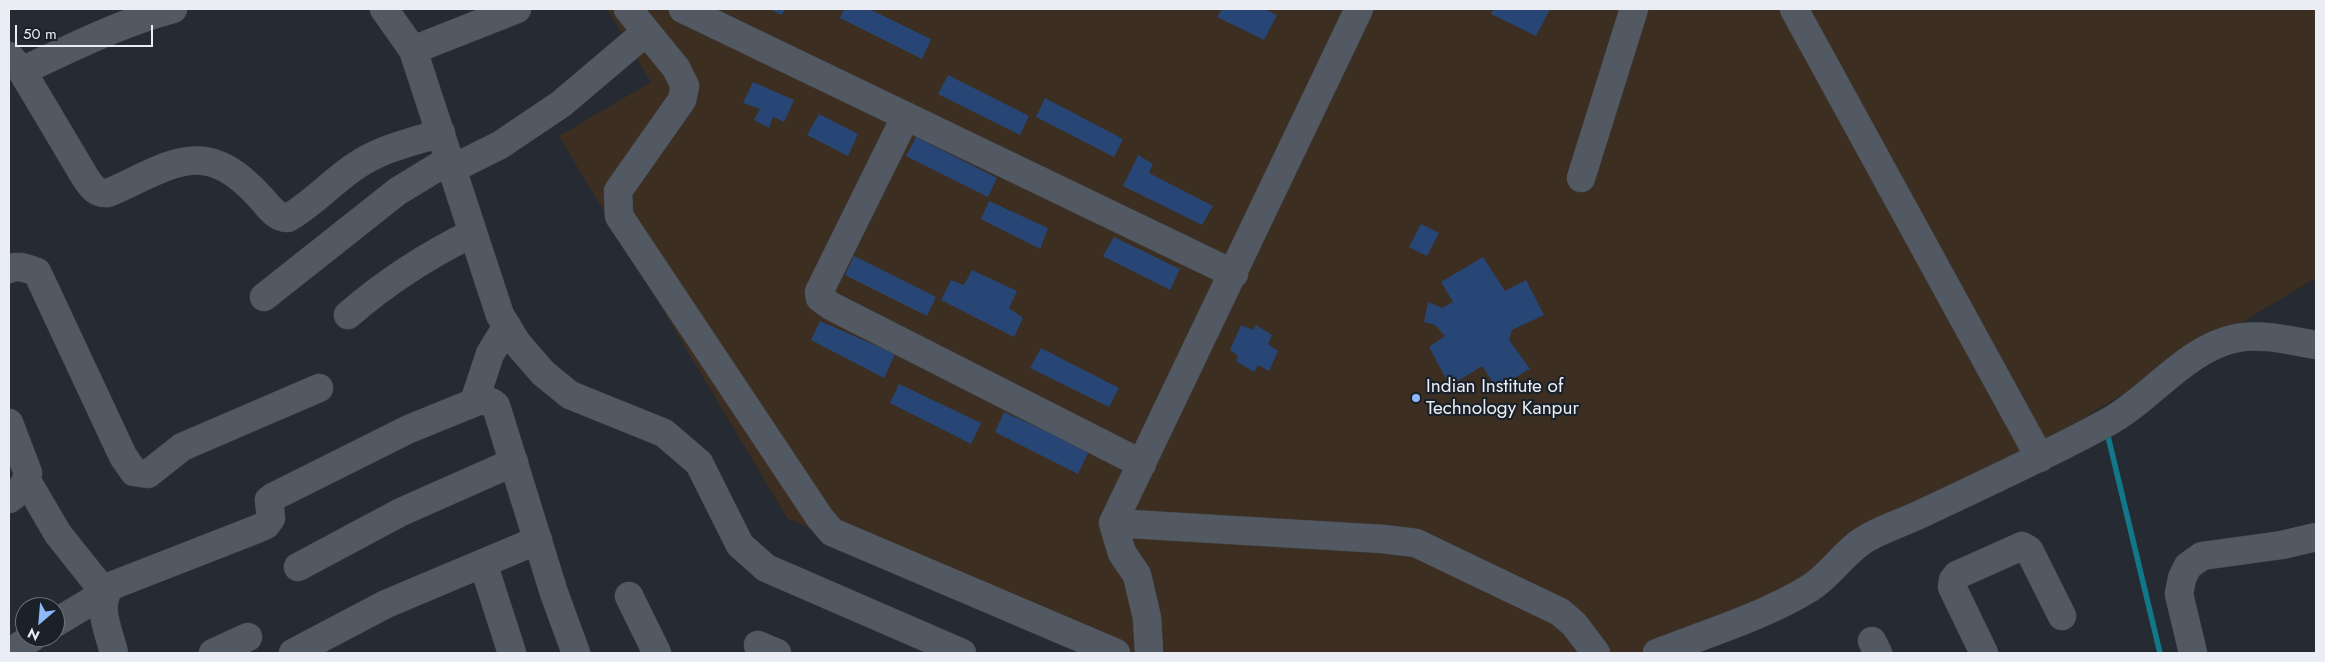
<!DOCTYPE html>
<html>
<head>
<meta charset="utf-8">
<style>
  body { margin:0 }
  #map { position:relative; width:2325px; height:662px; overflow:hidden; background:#252a33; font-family:Jost,sans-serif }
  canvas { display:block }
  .frame { position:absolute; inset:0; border:10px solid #eaeef4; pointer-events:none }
  .north { position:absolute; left:15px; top:597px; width:50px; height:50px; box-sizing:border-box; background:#1b2129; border:1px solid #6e737a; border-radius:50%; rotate:207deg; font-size:14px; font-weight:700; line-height:20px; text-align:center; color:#eaeef4 }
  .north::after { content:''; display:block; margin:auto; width:18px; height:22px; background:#8fb8fd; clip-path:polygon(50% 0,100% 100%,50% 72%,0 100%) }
  .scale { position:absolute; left:15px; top:25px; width:138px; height:22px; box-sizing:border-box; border:2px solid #eaeef4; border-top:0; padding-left:6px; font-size:15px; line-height:18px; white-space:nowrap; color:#eaeef4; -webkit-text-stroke:4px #1b2129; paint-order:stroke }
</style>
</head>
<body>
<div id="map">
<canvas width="2325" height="662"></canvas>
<div class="frame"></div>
<div class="north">N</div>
<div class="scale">50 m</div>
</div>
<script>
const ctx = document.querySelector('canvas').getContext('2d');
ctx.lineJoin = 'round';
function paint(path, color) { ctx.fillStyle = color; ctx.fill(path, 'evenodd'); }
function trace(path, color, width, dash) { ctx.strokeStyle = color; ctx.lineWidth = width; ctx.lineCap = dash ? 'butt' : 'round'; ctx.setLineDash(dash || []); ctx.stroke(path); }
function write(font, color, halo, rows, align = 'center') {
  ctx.font = font + ' Jost,sans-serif'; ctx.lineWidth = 4.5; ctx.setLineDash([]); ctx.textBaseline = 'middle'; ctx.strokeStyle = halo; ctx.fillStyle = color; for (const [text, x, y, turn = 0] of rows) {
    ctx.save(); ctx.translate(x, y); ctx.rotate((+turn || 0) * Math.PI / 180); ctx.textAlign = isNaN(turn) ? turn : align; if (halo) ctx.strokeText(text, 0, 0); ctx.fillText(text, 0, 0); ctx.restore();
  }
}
const education = new Path2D(`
  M607,9H2316V278L1693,653H1099L787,518L559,136L651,82Z`);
const stream = new Path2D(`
  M2107,432L2160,653`);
const building = new Path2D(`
  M769,9H785L782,15Z
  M844,9H869L931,39L922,59L840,18Z
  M1222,9H1264L1277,15L1264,40L1217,17Z
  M1493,9H1550L1536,36L1491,14Z
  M948,75L1029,116L1020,135L938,94Z
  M753,82L794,100L784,122L773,117L769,128L754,120L760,109L743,103Z
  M1045,98L1123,139L1114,157L1036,117Z
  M819,114L858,134L848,156L807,135Z
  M916,137L997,178L988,197L906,156Z
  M1138,155L1153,164L1149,173L1213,206L1202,225L1123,186Z
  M989,201L1048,228L1040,249L981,219Z
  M1421,224L1439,233L1427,256L1409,247Z
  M1114,237L1180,269L1170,290L1103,256Z
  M854,256L936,297L927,316L845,275Z
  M1483,257L1505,291L1526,280L1544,315L1512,330L1509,340L1530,369L1497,388L1482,366L1450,386L1429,347L1445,336L1435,325L1424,322L1428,302L1442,308L1453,302L1441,282Z
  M972,270L1017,291L1009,308L1023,318L1014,337L941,300L951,280L964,285Z
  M820,321L895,354L884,378L811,340Z
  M1241,325L1253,330L1256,325L1272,335L1268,344L1278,351L1269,371L1258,365L1254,372L1236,361L1238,356L1230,350Z
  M1041,348L1119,388L1109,407L1030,368Z
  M899,384L981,423L971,444L890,403Z
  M1004,412L1089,451L1078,474L995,432Z`);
const minor = new Path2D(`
  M384,9L413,50
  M517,9L413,50L500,315L517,343L543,373L570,395L664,433L699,463L740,545L766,568L962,653
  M628,9L676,68L685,86L682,100L618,191L619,216L820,518L832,532L1116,653
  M683,9L1234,274
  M1794,9L2040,458
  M9,56L22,71L85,177C91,186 96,194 108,193C174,164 204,135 261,198C269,207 276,218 288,218C319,200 342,170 375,155C395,145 419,140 441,133
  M22,71C71,48 120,23 173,9
  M906,116L819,292L820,298L831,306L1142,464
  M452,169L500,145L561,104L646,32
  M1581,178L1634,9
  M9,269C18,264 28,269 37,272L123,456L134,472L148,474L182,447L319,388
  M264,297L398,191L449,160
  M348,315C386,282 428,255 473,233
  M478,401L476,396L490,354L507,326
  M9,423L28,473C26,486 19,492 9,499
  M27,481L58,534L105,593L55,623
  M1113,523L1383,539L1416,543L1560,612L1574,624L1596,653
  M483,563L512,653
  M298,567L401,512L514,462
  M629,596L657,653
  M1872,641L1878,653
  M758,645L777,653
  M9,653L33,637
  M114,653C109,631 95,605 111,586L257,529L266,525L271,518L269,500L273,497L409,429L478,401C486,401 491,400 496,406L554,593L576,653
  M213,653L248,637
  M293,653L386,604L538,540
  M1149,653L1147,618L1137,575L1122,553L1113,523L1359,9
  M1657,653C1705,634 1765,616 1810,588C1832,574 1846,549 1869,537C1887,527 1907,521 1925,512C1986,483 2048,455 2108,422C2152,398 2186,348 2237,338C2262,333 2292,341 2316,345
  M1984,653L1952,587L1953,580L1957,575L2022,546L2029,550L2062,616
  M2193,653L2179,594L2182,578L2188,566L2202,556L2282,545L2316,537`);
const markers = [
  [1416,398,5,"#8fb8fd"]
];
const poiNames = [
  ["Indian Institute of",1426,387],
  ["Technology Kanpur",1426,409]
];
paint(education, '#3c2e21');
trace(stream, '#13778a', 5.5);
paint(building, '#284675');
trace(minor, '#43484f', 29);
trace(minor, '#535963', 28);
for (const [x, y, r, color] of markers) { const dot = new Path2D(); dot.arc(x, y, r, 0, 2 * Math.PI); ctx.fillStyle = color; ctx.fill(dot); trace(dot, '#1b2129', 2); }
write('19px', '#eaeef4', '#1b2129', poiNames, 'left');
</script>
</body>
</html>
